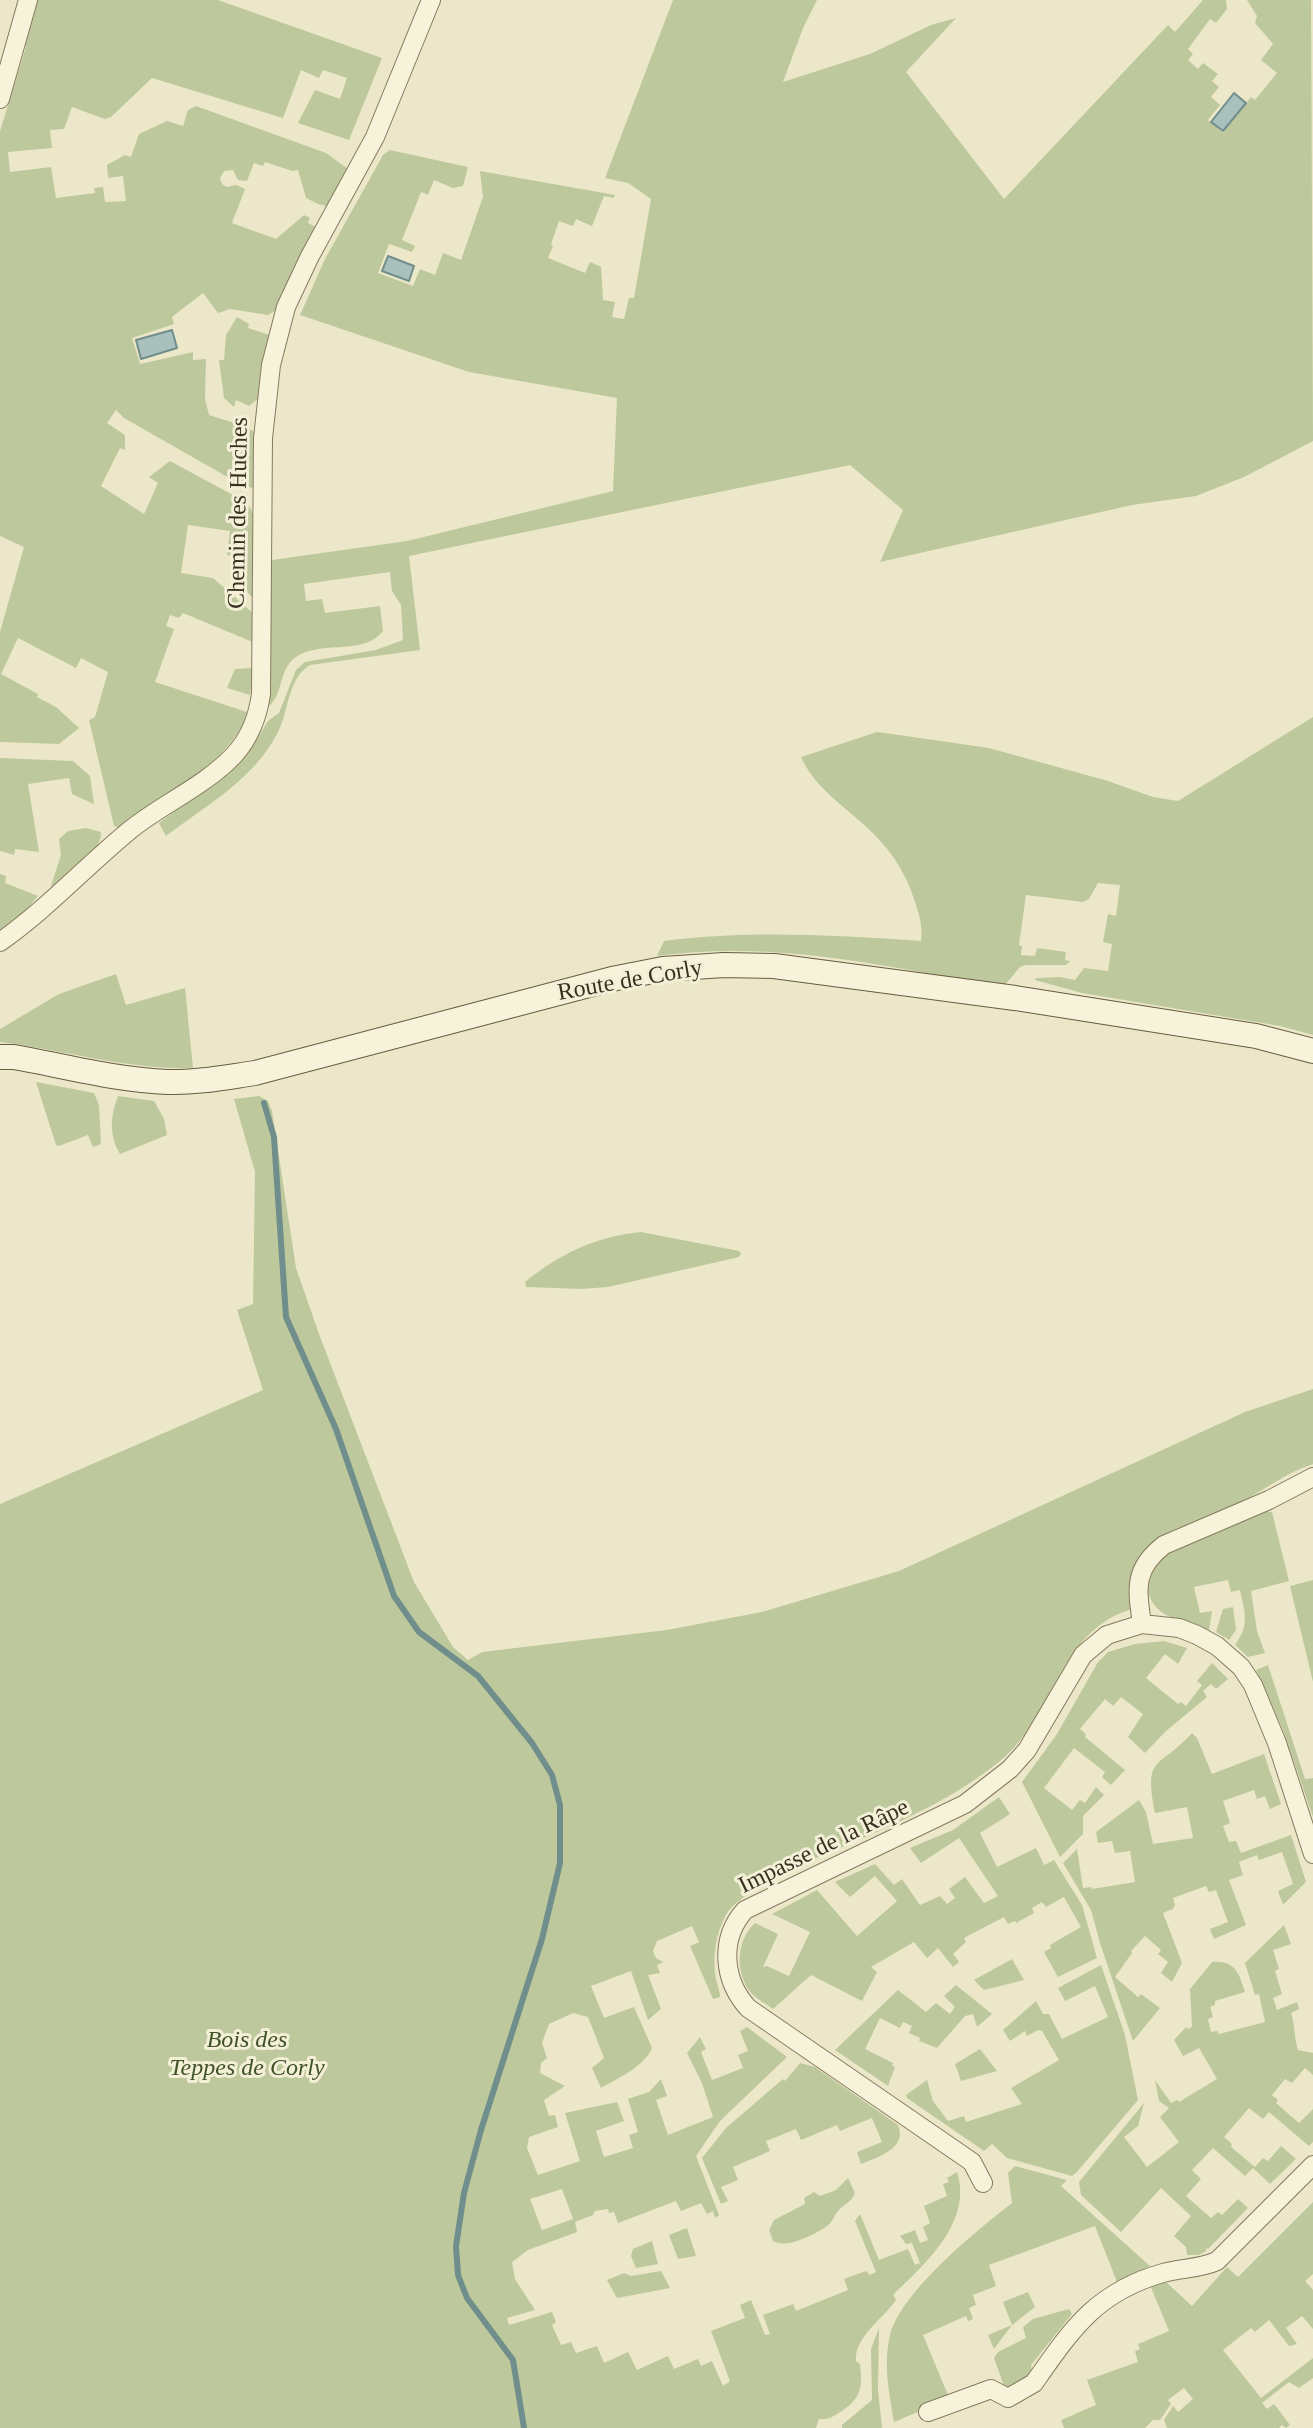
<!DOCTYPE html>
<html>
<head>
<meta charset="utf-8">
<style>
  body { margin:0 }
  canvas { display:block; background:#ece7c8 }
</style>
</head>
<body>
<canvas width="1313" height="2428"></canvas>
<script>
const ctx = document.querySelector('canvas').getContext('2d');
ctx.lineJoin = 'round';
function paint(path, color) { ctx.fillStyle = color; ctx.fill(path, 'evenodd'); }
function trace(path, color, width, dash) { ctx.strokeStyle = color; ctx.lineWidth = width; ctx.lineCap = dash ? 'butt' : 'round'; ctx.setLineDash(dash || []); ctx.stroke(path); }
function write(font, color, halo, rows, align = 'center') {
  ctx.font = font + ' "Times New Roman",serif'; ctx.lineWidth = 6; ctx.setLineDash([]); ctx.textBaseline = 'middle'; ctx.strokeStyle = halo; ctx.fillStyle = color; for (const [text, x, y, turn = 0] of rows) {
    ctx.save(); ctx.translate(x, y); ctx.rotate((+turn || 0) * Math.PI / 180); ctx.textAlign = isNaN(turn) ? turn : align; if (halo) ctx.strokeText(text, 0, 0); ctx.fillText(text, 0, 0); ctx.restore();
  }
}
const green = new Path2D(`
  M34,0H218L382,58L349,140L298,123L315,90L340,99L347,78L323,70L319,78L301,70L283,118L152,78L111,117L105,119L72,107L64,129L50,130L52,148L8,152L10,172L51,167L56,198L95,193L94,188L103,187L105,202L126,201L123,176L108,178L107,165L125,155L131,157L139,134L167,121L183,126L188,110L196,106L326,153L351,171L330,207L318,204L306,198L298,170L292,171L265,162L263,166L254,163L247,181L238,180L233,170L224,171L220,178L222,184L227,187L236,185L245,189L232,223L276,239L304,215L310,218L308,223L318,228L278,309L268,315L230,309L218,313L203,293L172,317L174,324L132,338L140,364L193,352V360L206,359L205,399L209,415L247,427L257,434L255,484L252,488L238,483L124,418L116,410L107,423L125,435V450L120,448L101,486L144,514L158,483L149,477L170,461L244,501L251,509L255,519V601L244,588L243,557L227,555L230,531L188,525L181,573L213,578L254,614L255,643L183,613L179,618L170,615L166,626L174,629L155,682L250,713C225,765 167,797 120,828L114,826L89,720L95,717L108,672L81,658L76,668L18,638L1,674L38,694L37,697L56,707L79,728L59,744L0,742V632L24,547L0,536V131L26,47L24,42Z
  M673,0H817L803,28L783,82L870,54L931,25L956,18L906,72L1004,199L1168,25L1175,32L1203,0H1226L1227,9L1216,23L1210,19L1188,49L1193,54L1188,60L1198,69L1203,63L1218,74L1212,81L1219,87L1211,97L1220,105L1208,120L1223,133L1251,97L1255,100L1277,73L1261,60L1273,44L1255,23L1257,16L1247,0H1311L1313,441L1244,477L1196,496L1132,505L880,562L903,510L850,465L409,556L420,650L310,665C288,678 289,709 279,730C256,778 207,805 166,836L159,823L246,757L268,721L279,713L296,670L305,662L376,650L403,640L401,605L392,591L390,572L304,584L306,601L322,599L325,613L380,606L383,631C365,655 324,641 299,655C276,668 285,697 267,707L272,560L407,541L613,491L617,398L469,372L300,315L325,259L383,155L390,150L468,167L463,186L453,188L434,180L428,195L421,192L402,240L415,246L412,252L389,244L378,273L413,286L420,269L435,275L443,253L461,260L483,197L480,171L615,195L614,198L604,196L592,226L576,219L573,226L559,221L551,244L553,246L548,258L585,273L590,262L601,267L603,300L615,302L612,317L624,319L629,298H634L651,199L628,183L605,178Z
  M237,317L249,324L248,328L270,335L259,398L249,406L236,400L234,407L224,398L219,360H224L226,335Z
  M253,668L250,695L227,688L235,669Z
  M1313,717V1035L1280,1026L1082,993L1035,980L1036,978L1060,977L1075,980L1084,968L1108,971L1112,944L1103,942L1108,914L1116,916L1120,885L1098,883L1089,899L1083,902L1026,895L1019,945L1022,946L1021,955L1035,956L1037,948L1066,952L1065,960L1070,961L1066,965H1025L1020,967L1004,986L1000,987C885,966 775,940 657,956L664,941C750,930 835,935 921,941C923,925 919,914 914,899C904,868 887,845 863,824C840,803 814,786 801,757L877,732L899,735L989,748L1108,781L1153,797L1178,801Z
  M0,758L73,761L90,776L94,804L72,794L69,778L28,784L39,852L15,849L14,855L0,851Z
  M86,828L101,832C102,854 68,874 53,887L51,886L61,855L59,839L68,831Z
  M0,874L6,876L5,883L38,896L21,916L0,931Z
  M116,974L126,1005L185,988L193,1068C127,1070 65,1050 0,1042V1029L59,994Z
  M36,1082L94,1093L99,1105L101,1144L93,1147L88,1135L59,1146L56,1145Z
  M118,1096L154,1101L164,1119L167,1135L120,1154C109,1135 110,1117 118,1096Z
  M259,1096L268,1101L272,1111L296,1268L319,1334L414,1582L453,1647L468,1660L482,1652L667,1630L762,1612L899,1571L1245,1412L1313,1389V1464C1280,1475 1257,1496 1226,1510C1201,1521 1169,1527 1148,1546C1130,1561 1131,1588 1132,1609C1059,1630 1053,1719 1000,1761C967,1788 929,1808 890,1826C855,1843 742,1885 726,1915C716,1933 713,1954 715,1974C716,1982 720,1990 720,1997L713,1999L690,1946L699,1942L692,1926L657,1941L653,1951L656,1958L663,1962L657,1965L660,1973L648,1975L661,2009L648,2020L631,1971L591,1986L604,2018L634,2007L652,2048C644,2067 618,2078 601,2088L592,2068L604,2058L588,2017L573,2013L549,2024L542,2043L547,2058L541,2063L540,2073L565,2086L544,2100L549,2116L555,2115L558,2127L529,2137L527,2148L538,2175L580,2161L565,2113L617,2102L624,2121L596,2131L604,2157L633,2148L629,2135L638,2132L628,2099L649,2092L661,2079L667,2096L656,2100L668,2135L713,2117L702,2083L687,2053L700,2037L706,2049L701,2052L712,2080L743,2068L738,2055L748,2051L740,2031L747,2027L787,2057L720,2121L696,2156L719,2215L715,2218L713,2211L707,2214L701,2203L681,2211L676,2201L618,2223L614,2212L609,2213L608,2209L595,2211L593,2215L575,2222L577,2232L528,2250L512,2262L515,2279L535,2310L507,2318L509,2325L552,2312L556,2322L552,2325L561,2345L571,2342L576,2353L597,2346L604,2363L628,2352L637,2370L668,2356L674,2369L698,2359L701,2366L712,2361L723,2386L730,2381L711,2331L745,2318L740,2305L751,2300L765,2335L770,2334L763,2315L793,2304L796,2311L848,2290L844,2279L866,2271L870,2275L876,2272L855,2221L860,2214L879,2260L908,2249L915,2265L920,2263L912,2243L906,2244L900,2236L915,2230L920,2243L928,2240L923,2227L930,2223L924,2206L947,2196L943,2184L949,2182L947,2178L957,2172C973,2222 925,2264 893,2295L896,2300C883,2319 854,2337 856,2361L860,2364C863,2386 861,2398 843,2410C834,2416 830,2420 819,2419L816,2428H0V1504L263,1390L237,1310L253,1304L255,1172L234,1099ZM562,2189L573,2219L542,2230L530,2199Z
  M641,1232L739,1251L741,1254L739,1257L608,1287L581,1289L526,1287L525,1282C559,1254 597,1236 641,1232Z
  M1264,1511L1272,1512L1289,1581L1251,1591L1257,1631L1265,1653L1248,1657L1235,1645C1250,1624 1245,1614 1240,1590L1231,1592L1228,1580L1194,1587L1200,1613L1212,1611L1209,1630C1173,1616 1150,1620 1145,1577L1166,1552Z
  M1313,1580V1682L1290,1586Z
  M1233,1607L1236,1630L1229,1640L1216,1632L1223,1609Z
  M1164,1641L1187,1648L1178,1664L1165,1654L1146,1678L1178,1704L1181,1702L1186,1706L1202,1685L1197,1681L1212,1663L1228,1679L1216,1689L1211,1684L1203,1691L1207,1697L1166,1731L1145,1753L1128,1737L1143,1714L1121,1697L1113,1706L1105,1699L1080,1729L1086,1734L1085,1737L1125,1770L1111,1785L1102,1777L1105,1772L1074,1748L1044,1788L1072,1810L1080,1800L1085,1803L1096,1787L1104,1795L1083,1816V1834L1060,1857L1022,1782L1057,1734L1098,1662L1108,1652L1135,1644Z
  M1268,1665L1305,1779L1313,1778V1817L1283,1730L1256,1670Z
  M1192,1733L1197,1738L1212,1774L1264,1754L1281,1804L1270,1809L1265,1796L1257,1799L1254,1790L1223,1801L1230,1823L1223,1826L1229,1842L1236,1841L1241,1853L1291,1835L1306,1882L1283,1905L1278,1891L1293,1884L1282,1852L1259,1860L1257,1855L1239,1862L1243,1875L1229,1880L1246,1925L1214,1939L1210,1929L1228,1922L1216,1890L1209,1892L1206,1886L1173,1898L1175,1905L1173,1909L1163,1913L1182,1963L1172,1982L1161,1973L1168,1962L1158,1954L1161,1950L1145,1936L1131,1951L1132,1953L1115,1977L1138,1997L1141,1994L1160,2008L1133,2041L1100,1943L1091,1910L1063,1863L1077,1849L1083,1888L1091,1887L1092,1889L1135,1882L1130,1851L1115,1853L1112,1841L1098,1843L1096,1832L1139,1800L1146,1812L1153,1844L1193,1838L1187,1807L1155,1813C1144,1754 1157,1771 1192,1733Z
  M999,1797L1010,1814L980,1833L997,1867L1036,1848L1044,1865L1054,1860L1082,1905L1097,1958L1058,1977L1044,1952L1051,1948L1050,1945L1081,1927L1064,1897L1046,1907L1042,1902L1032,1908L1034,1913L1016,1923L1015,1921L1008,1924L1004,1917L964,1938L966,1942L953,1954L959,1962L953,1967L938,1948L927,1958L914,1942L871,1967L877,1972L862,2001L811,1975L773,2009C765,2003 754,1998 748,1989C735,1968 737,1940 755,1923L778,1934L763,1967L767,1966L789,1976L810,1932L772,1914L817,1890L857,1936L897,1901L875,1876L850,1897L835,1882L875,1864L894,1885L902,1879L920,1905L940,1896L947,1904L955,1898L949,1889L965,1877L984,1903L998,1896L959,1838L921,1863L910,1848L953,1830Z
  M1284,1925L1291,1944L1273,1950L1279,1969L1275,1971L1282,1994L1273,1998L1277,2010L1297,2002L1299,2009L1291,2013C1295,2025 1294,2037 1298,2050L1313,2053V2075L1305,2068L1292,2083L1285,2079L1272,2095L1278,2100L1276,2103L1299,2123L1313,2109V2142L1309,2146L1269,2112L1263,2119L1249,2108L1224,2137L1232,2144L1231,2147L1255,2167L1263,2158L1268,2161L1281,2146L1296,2159L1270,2184L1253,2168L1245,2176L1213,2148L1192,2170L1201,2179L1186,2196L1211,2218L1218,2212L1222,2215L1238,2199L1248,2208L1208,2249L1206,2248V2251L1199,2255H1187L1186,2247L1174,2236L1191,2216L1161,2188L1121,2232L1081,2195L1079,2182L1144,2103L1138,2126L1124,2137L1147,2167L1179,2142L1160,2117L1169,2108L1159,2101L1155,2080L1171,2103L1177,2100L1179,2102L1217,2079L1199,2048L1183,2056L1174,2040L1186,2027L1189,2029L1192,2026L1190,1989L1212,1962C1235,1960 1239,1973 1245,1992L1215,2001V2005L1210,2007L1213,2017L1208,2019L1211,2032L1217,2031L1219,2034L1265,2022L1259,1994L1255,1995L1245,1963Z
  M1012,1959L1024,1980L984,1990L974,1980Z
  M1101,1965L1125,2035L1138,2100L1076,2173L1072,2176L1007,2158L992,2144L984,2151L907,2098L906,2095L927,2080L933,2101L948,2121L964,2116L966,2122L1022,2104L1011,2088L1059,2060L1042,2031L1038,2030L1027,2036L1025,2031L1010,2041L1003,2030L1036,2001L1043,2014H1049L1062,2039L1108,2017L1095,1986L1065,2001L1058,1988Z
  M956,1985L992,2014L977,2027L973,2014L965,2016L937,2048L919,2041L920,2038L909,2033L912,2026L903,2022L900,2028L880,2018L865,2049L893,2063L892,2066L895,2067L888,2086L835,2050L898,1990L926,2012L936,2003L950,2014L955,2007L944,1996Z
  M980,2049L997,2071L961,2081L955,2064Z
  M800,2063L815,2067L898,2125C908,2148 878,2157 861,2164L857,2152L882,2142L872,2118L840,2131L837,2125L801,2140L796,2129L766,2141L770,2151L733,2167L738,2180L721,2187L728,2201L721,2204L702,2158L726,2128L783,2079L785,2081Z
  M1015,2166L1067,2180L1061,2186L1150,2266L1117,2282L1095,2226L989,2265L996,2286L973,2295L976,2305L969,2308L973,2319L968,2321L966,2316L923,2335L948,2395L925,2409L894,2422C889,2393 883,2364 890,2335C901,2292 977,2230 1012,2203L1008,2173Z
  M848,2178L855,2193C852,2202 844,2204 838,2211C834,2216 832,2223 827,2226C814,2235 787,2249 773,2241L769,2230L774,2220L805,2204L804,2198L814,2192L820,2196L836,2190Z
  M1313,2202V2274L1305,2281L1313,2290V2329L1302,2316L1286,2328L1297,2344L1289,2346L1269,2320L1255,2332L1251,2328L1223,2350L1261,2398L1313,2358V2378L1299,2388L1289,2382L1262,2403L1267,2409L1274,2404L1290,2425L1286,2428L1282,2425L1279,2428H1167L1164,2420L1173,2406L1178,2412L1193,2399L1184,2388L1168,2400L1171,2404L1160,2420H1153L1145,2428H1064L1061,2420L1096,2405L1087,2380L1138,2362L1135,2351L1140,2349L1138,2344L1169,2331L1150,2285L1165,2281L1192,2306L1227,2267L1238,2277Z
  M687,2228L696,2256L678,2259L669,2235Z
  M652,2241L658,2264L636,2268L631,2256L633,2249Z
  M661,2271L670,2288L617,2298L607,2280L624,2273L631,2276Z
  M1028,2292L1035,2307L1012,2325L994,2349L988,2335L1012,2325L1003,2302Z
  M1069,2309L1072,2314L1031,2365L1032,2372L1026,2381L1010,2389L1004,2386L994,2358L998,2352L1026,2338L1023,2327L1033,2319Z
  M879,2328L878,2390L882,2428H842V2425L872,2400L871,2349Z`);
const water = new Path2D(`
  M1234,93L1246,103L1223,131L1211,122Z
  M388,256L414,266L409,281L382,271Z
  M172,330L177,348L141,359L136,340Z`);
const stream = new Path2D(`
  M264,1103L274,1137L286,1317L336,1429L394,1596L419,1632L478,1676L532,1743L552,1775L560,1805V1863L542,1939L481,2130L464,2193L456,2246L458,2275L467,2298L513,2360L524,2428`);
const street = new Path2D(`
  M0,99L28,0
  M0,942C47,909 85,867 130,830C162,804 205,786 234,755C249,739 258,716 261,694L263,438L271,365L286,307L310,256L375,137L431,0
  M1142,1624C1137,1589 1133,1569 1164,1545L1269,1500L1313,1477
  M983,2183L972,2162L748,2008C723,1980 719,1939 745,1910L965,1804L1010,1769L1027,1750L1083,1655L1107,1635L1142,1624L1179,1628L1197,1635L1217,1646L1241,1667L1253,1685L1277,1743L1313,1854
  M928,2412L991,2389L1008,2398L1034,2383C1072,2329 1096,2292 1163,2273C1181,2268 1199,2269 1217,2261L1313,2165`);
const secondary = new Path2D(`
  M0,1057H14C65,1066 116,1080 168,1082C197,1083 227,1077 255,1073L612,979L663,969L724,965L774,966L1015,998L1256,1036L1313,1051`);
const streetNames = [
  ["Chemin des Huches",239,513,-89],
  ["Route de Corly",630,981,-10],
  ["Impasse de la Râpe",824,1847,-26]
];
const parkNames = [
  ["Bois des",247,2041],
  ["Teppes de Corly",247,2069]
];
paint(green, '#bdc99c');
paint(water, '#a9c0bd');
trace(water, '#708e8b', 2);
trace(stream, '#708e8b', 6);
trace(street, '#867a5e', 20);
trace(secondary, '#685b41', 26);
trace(street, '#f7f3db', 18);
trace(secondary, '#f7f3db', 24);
write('24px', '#383021', '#f3f0d7', streetNames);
write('italic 24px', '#425329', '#f3f0d7', parkNames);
</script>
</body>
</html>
